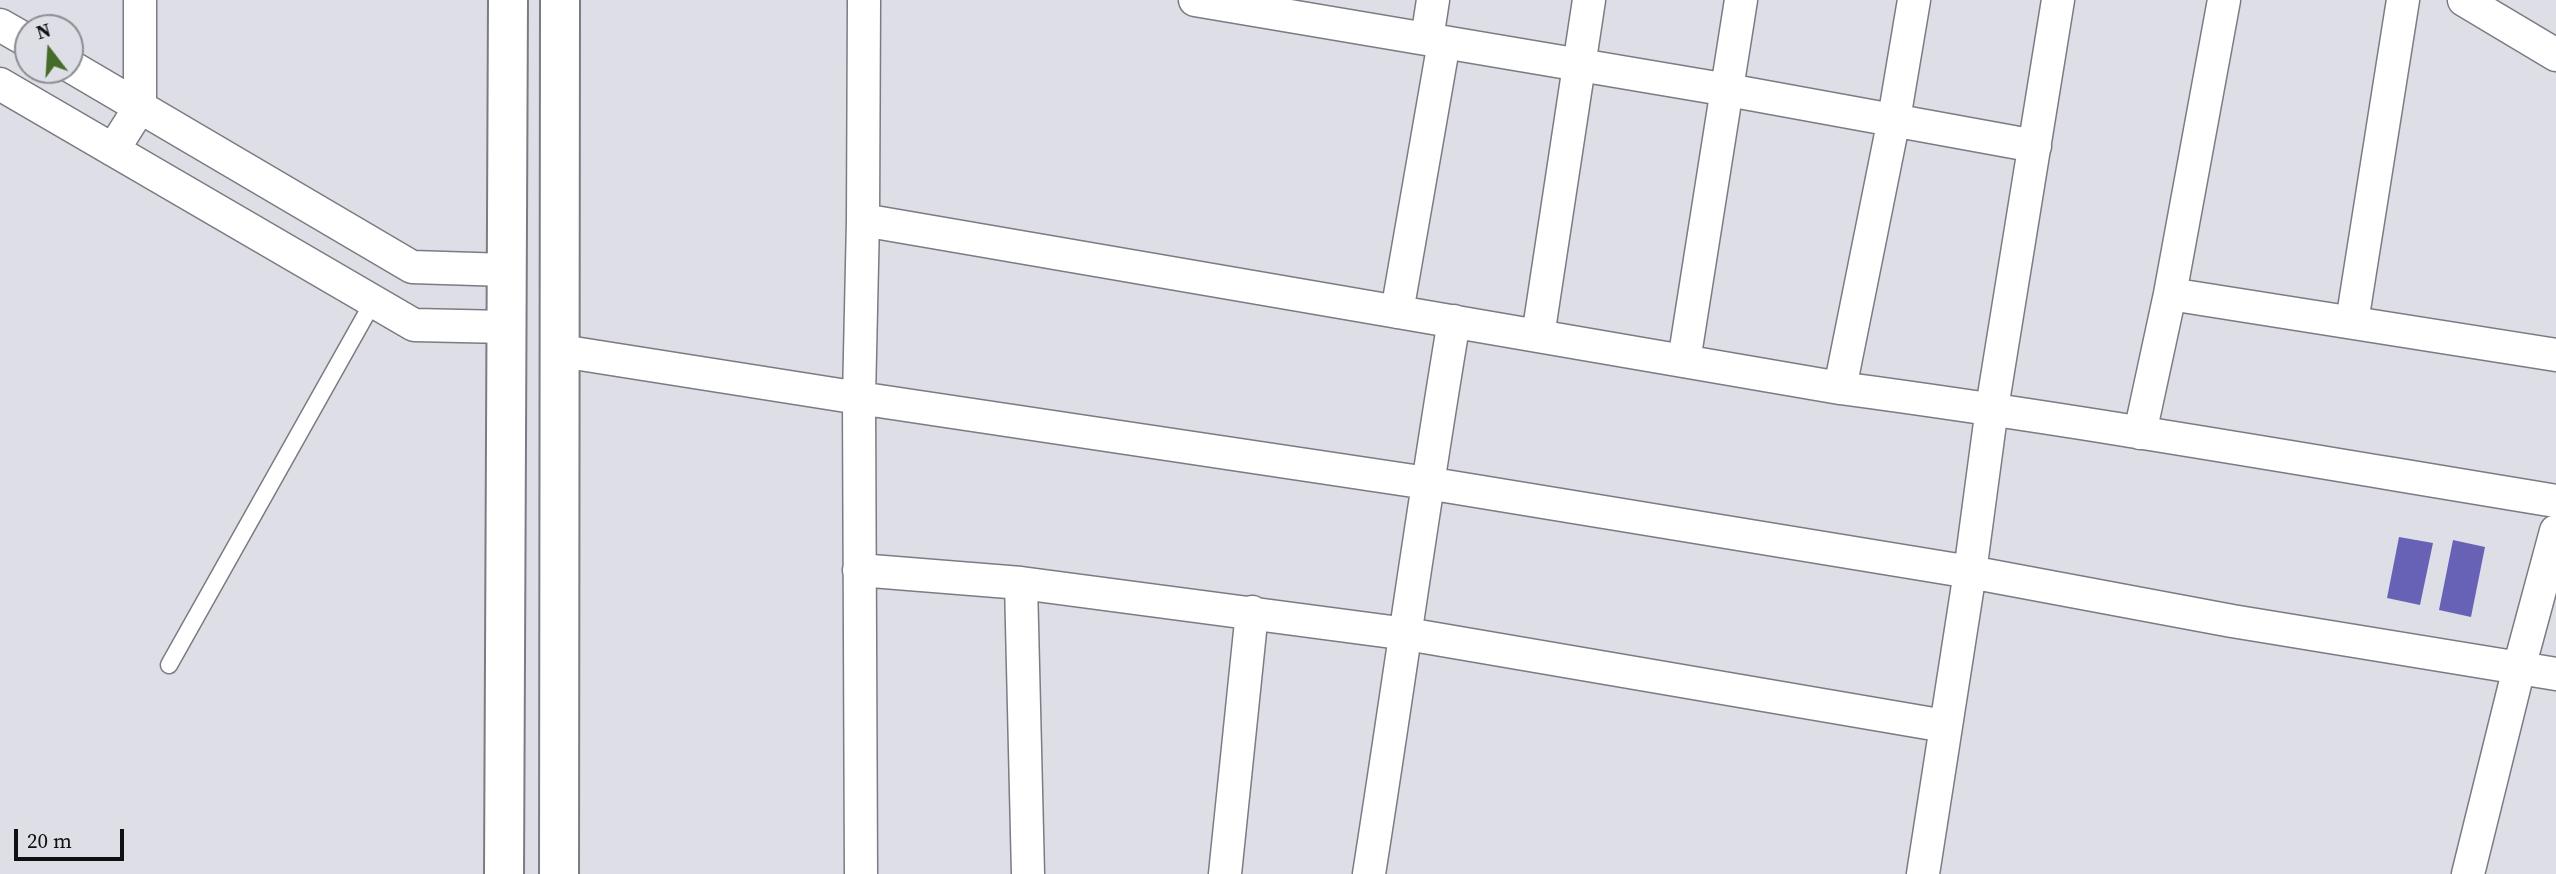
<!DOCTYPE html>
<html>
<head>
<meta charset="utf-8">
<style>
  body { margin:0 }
  #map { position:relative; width:2556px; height:874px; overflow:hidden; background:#dedee7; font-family:"Source Serif 4",serif }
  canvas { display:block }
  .north { position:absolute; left:14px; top:14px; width:70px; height:70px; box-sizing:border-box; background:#dedee7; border:2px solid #8c8c92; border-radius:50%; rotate:343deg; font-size:19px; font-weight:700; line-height:28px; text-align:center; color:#101013 }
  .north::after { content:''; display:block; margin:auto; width:24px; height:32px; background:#456c28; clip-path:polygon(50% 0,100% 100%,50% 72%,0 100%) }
  .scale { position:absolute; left:14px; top:829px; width:110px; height:32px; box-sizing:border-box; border:4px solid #101013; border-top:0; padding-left:9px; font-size:21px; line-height:24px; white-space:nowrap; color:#101013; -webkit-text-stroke:5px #dedee7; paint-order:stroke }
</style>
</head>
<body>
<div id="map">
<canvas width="2556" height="874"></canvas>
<div class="north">N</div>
<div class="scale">20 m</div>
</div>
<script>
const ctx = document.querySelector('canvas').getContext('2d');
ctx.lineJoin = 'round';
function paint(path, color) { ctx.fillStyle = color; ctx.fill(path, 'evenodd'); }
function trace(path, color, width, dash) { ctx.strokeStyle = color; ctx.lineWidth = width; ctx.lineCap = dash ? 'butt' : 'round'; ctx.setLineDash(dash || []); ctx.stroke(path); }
const building = new Path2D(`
  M2399,537L2433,543L2420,605L2387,598Z
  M2453,540L2485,547L2471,617L2439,610Z`);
const service = new Path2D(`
  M169,665L373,302`);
const minor = new Path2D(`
  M1195,0L1728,90L2035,146
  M2464,0L2556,55
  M0,25L28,41
  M1427,39L1433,0
  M70,66L412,267L507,270
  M0,84L414,325L507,327
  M113,150L140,107V0
  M863,220L1840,388C2080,420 2318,462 2556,501
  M2170,294L2556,355
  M1397,312L1444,42
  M2352,322L2403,0
  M1538,336L1589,0
  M561,351L859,398L1427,483L1970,572L2232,621L2556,674
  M1684,361L1741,0
  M1840,388L1894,119L1914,0
  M2140,433L2170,294L2224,0
  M859,570L1021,583L1407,634L1945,726
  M1021,583L1028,874
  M861,874L859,398L863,220L864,0
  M1225,874L1252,612
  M1369,874C1398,690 1423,505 1454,321
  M1923,874L1970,572L1992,408L2058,0
  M2468,874L2519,668L2556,531`);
const tertiary = new Path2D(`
  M504,874L508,0
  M559,874L560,0`);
paint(building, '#6862b7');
trace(service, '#7b7b83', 19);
trace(minor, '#7b7b83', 35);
trace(tertiary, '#7b7b83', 42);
trace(service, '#fff', 16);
trace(minor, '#fff', 32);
trace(tertiary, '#fff', 38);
</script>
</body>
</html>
